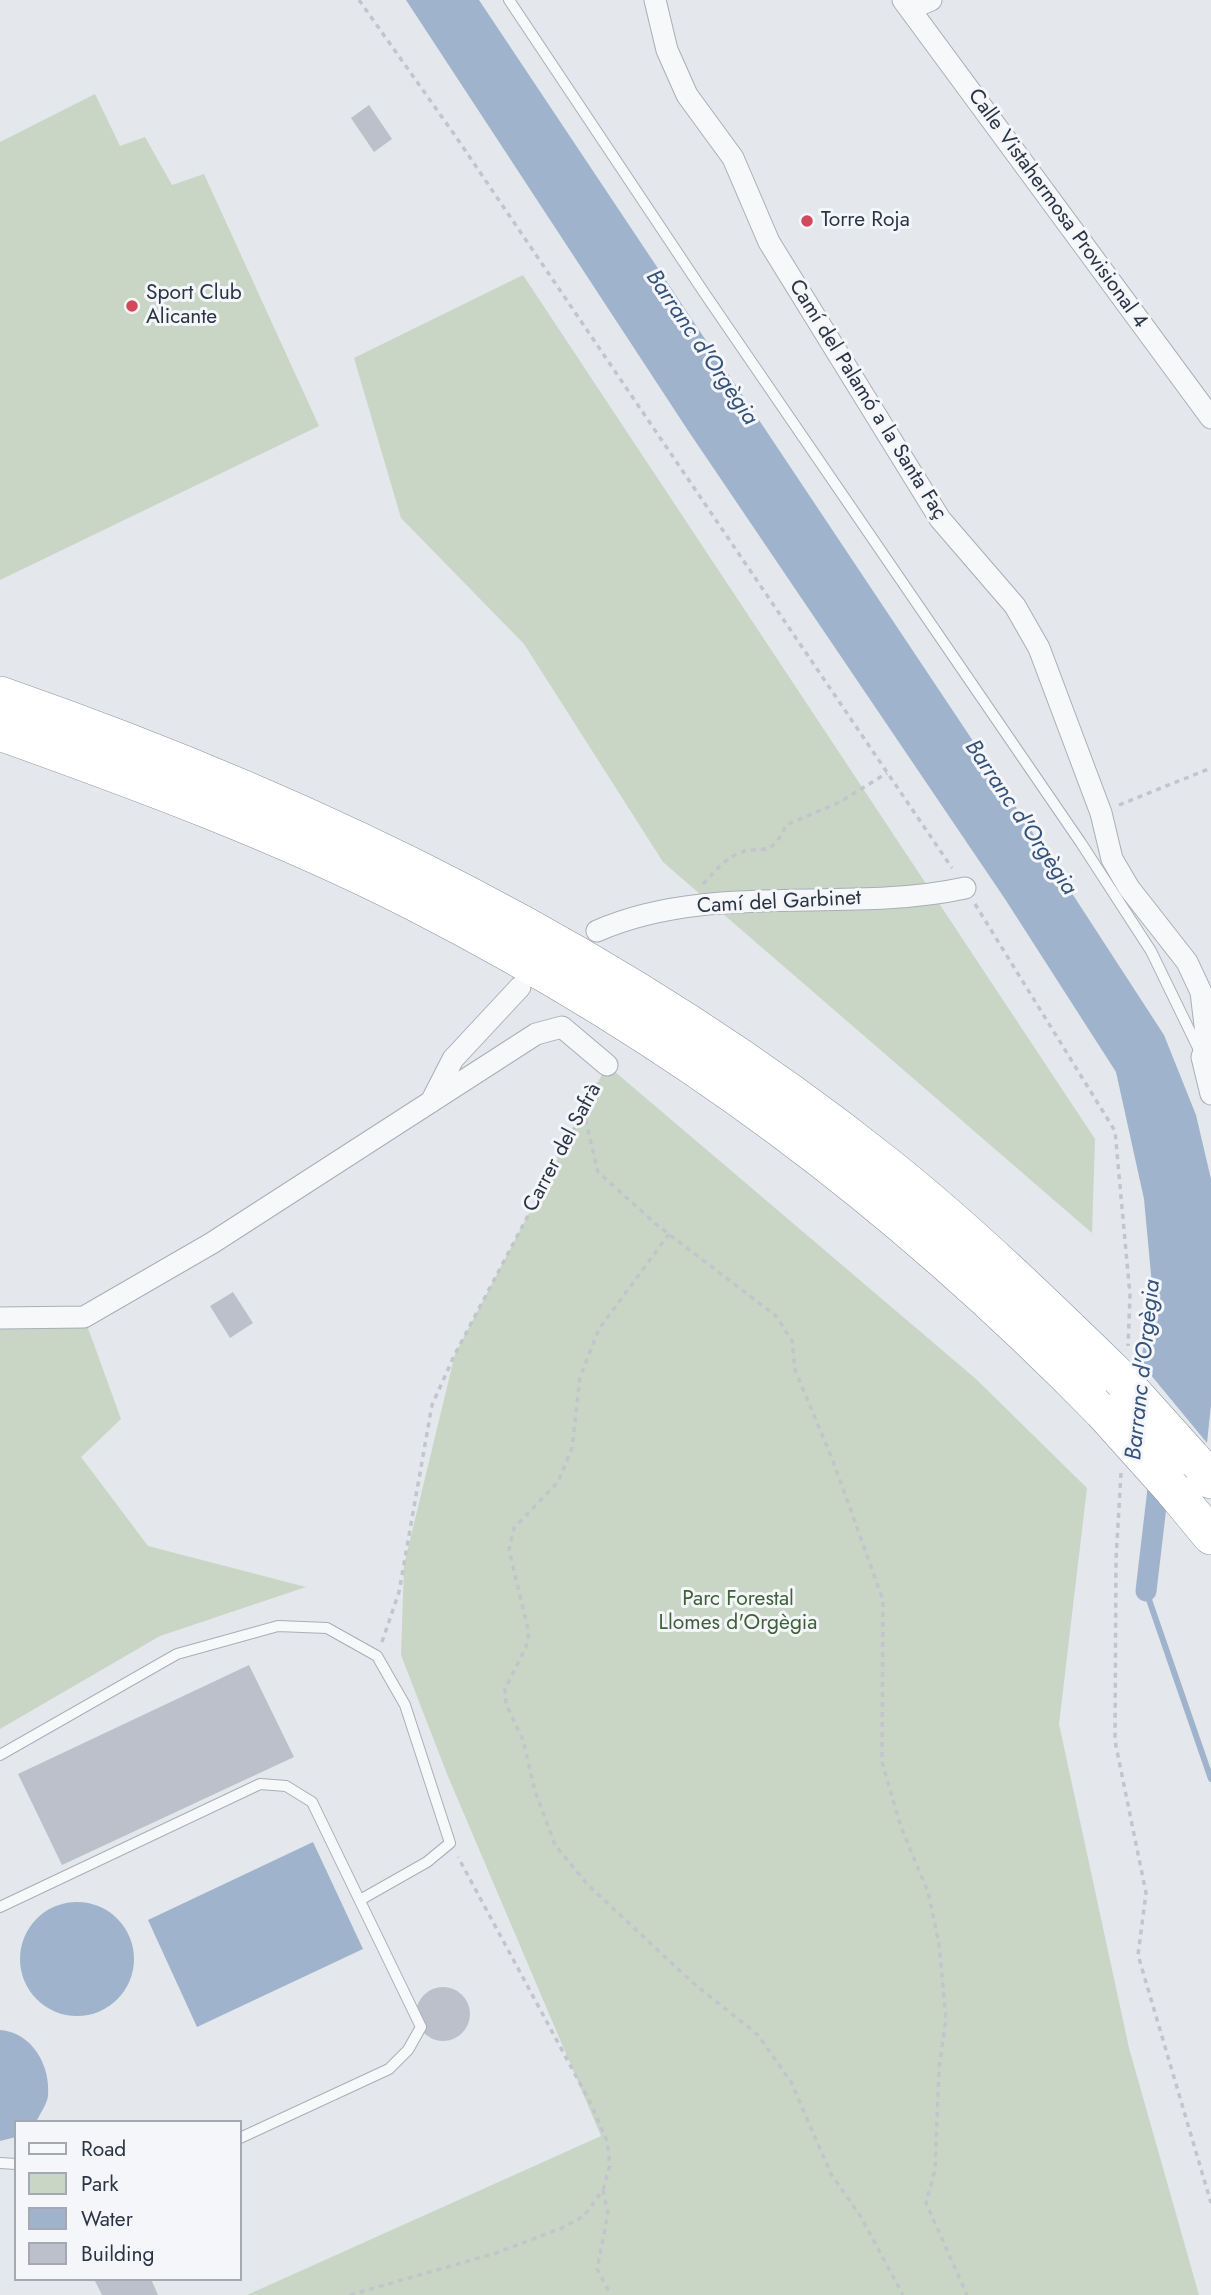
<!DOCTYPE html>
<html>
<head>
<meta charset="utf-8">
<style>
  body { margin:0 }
  #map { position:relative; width:1211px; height:2295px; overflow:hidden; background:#e4e7ec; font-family:Jost,sans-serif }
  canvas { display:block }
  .legend { position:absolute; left:14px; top:2120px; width:228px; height:161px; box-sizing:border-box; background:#f4f6f9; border:2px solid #a4a8b1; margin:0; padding:9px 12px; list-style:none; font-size:21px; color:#2b3445 }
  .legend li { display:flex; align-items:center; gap:14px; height:35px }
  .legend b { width:35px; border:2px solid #a4a8b1 }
</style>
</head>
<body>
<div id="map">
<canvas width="1211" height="2295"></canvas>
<ul class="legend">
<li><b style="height:9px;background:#f7f8fa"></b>Road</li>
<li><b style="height:19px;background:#c9d6c5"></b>Park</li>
<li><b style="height:19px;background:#9fb4cc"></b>Water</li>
<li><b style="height:19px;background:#bbc0ca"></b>Building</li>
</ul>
</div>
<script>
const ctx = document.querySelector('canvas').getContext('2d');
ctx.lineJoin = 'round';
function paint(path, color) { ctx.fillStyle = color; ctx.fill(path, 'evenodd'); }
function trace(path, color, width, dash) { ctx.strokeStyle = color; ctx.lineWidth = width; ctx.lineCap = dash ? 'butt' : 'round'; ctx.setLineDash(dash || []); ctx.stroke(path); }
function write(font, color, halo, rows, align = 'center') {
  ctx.font = font + ' Jost,sans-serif'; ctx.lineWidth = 6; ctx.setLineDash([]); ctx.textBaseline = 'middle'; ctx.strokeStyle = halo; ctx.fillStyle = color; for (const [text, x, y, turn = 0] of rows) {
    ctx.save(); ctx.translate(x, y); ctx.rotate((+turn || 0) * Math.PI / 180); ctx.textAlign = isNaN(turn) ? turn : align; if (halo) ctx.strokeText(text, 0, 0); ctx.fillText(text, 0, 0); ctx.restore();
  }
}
const green = new Path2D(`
  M95,94L120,146L145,137L172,185L204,174L319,426L0,580V142Z
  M523,275L1095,1139L1092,1233L663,862L524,644L401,518L354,358Z
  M607,1065L976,1379L1087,1488L1059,1724L1129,2048L1199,2295H247L601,2136L447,1774L401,1655L404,1565L455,1354Z
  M84,1317L121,1419L81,1457L148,1546L306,1587L160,1636L0,1729V1318Z`);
const water = new Path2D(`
  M406,0H479L975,744L1164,1035L1196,1115L1211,1179V1405L1207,1443L1141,1363L1152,1285L1144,1199L1116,1072L1005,899L689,432Z
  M313,1842L363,1949L197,2027L148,1920Z
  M20 1959a57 57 0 1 1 114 0a57 57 0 1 1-114 0Z
  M0,2030C32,2032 51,2066 48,2096C47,2104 40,2114 36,2122H16V2137L0,2141Z`);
const stream = new Path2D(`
  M1146,1591L1211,1779`);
const canal = new Path2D(`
  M1146,1591L1160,1472`);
const building = new Path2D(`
  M369,105L392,139L374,152L351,118Z
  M233,1292L253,1323L230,1338L210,1306Z
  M249,1665L294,1757L62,1865L18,1774Z
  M416 2014a27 27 0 1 1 54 0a27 27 0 1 1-54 0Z
  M94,2279H151L158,2295H102Z`);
const path = new Path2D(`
  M359,0L454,134L952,868
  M1119,805L1211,768
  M703,884C714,873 722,861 737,854C763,843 770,861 786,825L840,802L887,773
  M975,904L1115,1131L1130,1295L1128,1346
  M583,1110L598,1172L657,1225L776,1316L792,1341L795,1370L833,1461L883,1600L882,1762L901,1827L928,1892L939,1944L946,2019L939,2069L935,2170L926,2203L967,2295
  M669,1234L599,1329L580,1377L572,1448L558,1482L514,1528L509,1550L529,1633L526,1647L505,1689L506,1704L523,1740L535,1791L555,1845L588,1885L693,1983L758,2035L791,2082L831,2174L861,2217L903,2295
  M1121,1473L1116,1559L1115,1741L1146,1893L1138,1955L1211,2203
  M382,1642L399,1592L432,1405L455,1354L598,1083
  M603,2190L608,2214L597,2269L611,2295
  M350,2295L496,2253L562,2228L584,2216L603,2190L610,2165L607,2141L590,2102L458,1857`);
const service = new Path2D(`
  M509,0L705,294L1081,843L1151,951L1201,1054
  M0,1755L177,1654L278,1626L327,1628L377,1656L405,1705L450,1843L427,1862L360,1900
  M0,1907L260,1784L286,1786L312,1802L421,2027L408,2050L389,2069L240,2138
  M0,2163L16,2164`);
const minor = new Path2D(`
  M655,0L667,50L687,95L733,158L769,242L940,519L1015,606L1039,648L1101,813L1112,859L1129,888L1187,962L1201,992L1207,1042L1202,1057L1211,1094
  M903,0L1211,418
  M910,9L931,0
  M597,931C711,881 845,914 965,888
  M431,1102L453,1059L520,987
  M0,1318L84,1317L212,1243L536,1034L562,1027L607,1065`);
const motorway = new Path2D(`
  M0,695C319,806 624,955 889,1167C970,1232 1045,1305 1120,1378
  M0,732C140,782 281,834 414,902C678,1037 896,1200 1103,1412
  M1191,1457L1211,1480
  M1173,1490L1211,1536`);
const motorwayBridge = new Path2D(`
  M1120,1378L1191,1457
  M1103,1412L1173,1490`);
const markers = [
  [807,221,7,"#d1495b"],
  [132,306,7,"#d1495b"]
];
const streetNames = [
  ["Calle Vistahermosa Provisional 4",1057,209,54],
  ["Camí del Palamó a la Santa Faç",867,400,58],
  ["Camí del Garbinet",779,903,-3],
  ["Carrer del Safrà",563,1148,-62]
];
const poiNames = [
  ["Torre Roja",821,221],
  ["Sport Club",146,294],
  ["Alicante",146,318]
];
const parkNames = [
  ["Parc Forestal",738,1600],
  ["Llomes d'Orgègia",738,1624]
];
const waterNames = [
  ["Barranc d'Orgègia",701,348,56],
  ["Barranc d'Orgègia",1020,818,56],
  ["Barranc d'Orgègia",1144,1370,-84]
];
paint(green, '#c9d6c5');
paint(water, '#9fb4cc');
trace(stream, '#9fb4cc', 6);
trace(canal, '#9fb4cc', 21);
paint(building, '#bbc0ca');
trace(service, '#a9aeb7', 12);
trace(minor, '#a9aeb7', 23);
trace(motorway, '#8b94a3', 38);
trace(path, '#c2c5cb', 3.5, [5, 5]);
trace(service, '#f7f8fa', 10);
trace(minor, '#f7f8fa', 21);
trace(motorway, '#fff', 37);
trace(motorwayBridge, '#8b94a3', 38, []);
trace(motorwayBridge, '#fff', 37);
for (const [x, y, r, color] of markers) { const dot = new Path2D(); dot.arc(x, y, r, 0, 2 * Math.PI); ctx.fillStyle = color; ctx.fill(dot); trace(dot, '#f4f6f9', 2.5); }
write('21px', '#2b3445', '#f4f6f9', streetNames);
write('21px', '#2b3445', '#f4f6f9', poiNames, 'left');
write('21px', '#3f6138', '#f4f6f9', parkNames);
write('italic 23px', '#34527a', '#f4f6f9', waterNames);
</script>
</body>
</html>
